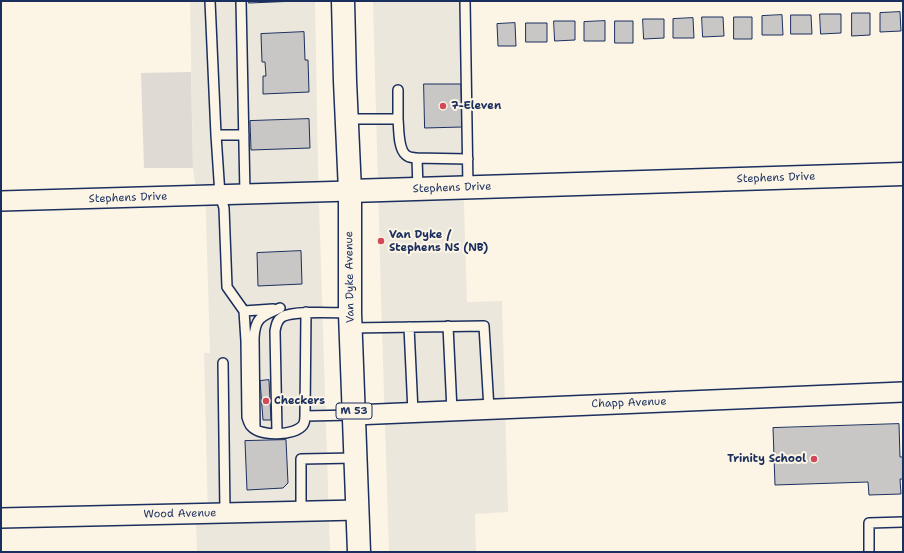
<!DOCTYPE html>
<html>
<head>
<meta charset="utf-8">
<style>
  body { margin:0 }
  #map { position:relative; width:904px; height:553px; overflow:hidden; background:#fcf5e5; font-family:"Shantell Sans",sans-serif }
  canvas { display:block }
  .frame { position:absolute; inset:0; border:2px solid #1b2f5e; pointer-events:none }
</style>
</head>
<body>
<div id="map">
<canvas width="904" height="553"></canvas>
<div class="frame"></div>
</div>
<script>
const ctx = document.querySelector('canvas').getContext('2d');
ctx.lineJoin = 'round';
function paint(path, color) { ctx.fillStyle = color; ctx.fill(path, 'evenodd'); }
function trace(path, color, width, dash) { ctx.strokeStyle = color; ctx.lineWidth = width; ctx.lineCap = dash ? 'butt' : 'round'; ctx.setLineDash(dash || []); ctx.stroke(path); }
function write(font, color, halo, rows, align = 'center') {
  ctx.font = font + ' "Shantell Sans",sans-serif'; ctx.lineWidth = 4; ctx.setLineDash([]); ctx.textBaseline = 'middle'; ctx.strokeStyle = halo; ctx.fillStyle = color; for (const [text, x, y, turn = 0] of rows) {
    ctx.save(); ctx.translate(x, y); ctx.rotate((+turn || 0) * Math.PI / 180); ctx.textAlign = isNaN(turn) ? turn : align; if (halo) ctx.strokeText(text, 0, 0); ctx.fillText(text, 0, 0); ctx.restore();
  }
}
const built = new Path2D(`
  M190,1H315L318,171L330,552H197L196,521H208L204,353H210L205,184H195L193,168Z
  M373,1H460L463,174L467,302L502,301L508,512L475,514L476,552H389L381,298Z`);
const green = new Path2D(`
  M191,72L193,168H144L141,73Z`);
const building = new Path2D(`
  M249,1H297L249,3Z
  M900,12L901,31L880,32V13Z
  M852,13H870V35L852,36Z
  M820,14H841V33L821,34Z
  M782,15L783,35H762V16Z
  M791,15H811L812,34H791Z
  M702,17H723L724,36L703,37Z
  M734,17H752V39H734Z
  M693,18L694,38H673V19Z
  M643,19H664V38L644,39Z
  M554,21H575V40L555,41Z
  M605,21V41H584V22Z
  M615,21H633V43H615Z
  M515,23L516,46H498L497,24Z
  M526,23H547V42H526Z
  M304,32L305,60H308L309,92L263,94V76H266L265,62H262L261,34Z
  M424,84H461L462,127L425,128Z
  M309,119L310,148L251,150L250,121Z
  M301,251L302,284L258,286L257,253Z
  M269,380L271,420H263L260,381Z
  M899,424L900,457H903V479H900L901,494L869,495L868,482L775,485L773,428Z
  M286,440L288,483L283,488L247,490L245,441Z`);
const lane = new Path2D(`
  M210,1L216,135L220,195L224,208L227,287L244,311L246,341L247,417C248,420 249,424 251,426C260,437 295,436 303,425C305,422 305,419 305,416L306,312
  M241,1L245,194
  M465,1L468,188
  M398,90V119
  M347,119H398C399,129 398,149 406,155C409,158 412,157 415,158L468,159
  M216,135H244
  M417,158L418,189
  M244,311L273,309
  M448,326L452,411
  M409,327L413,412
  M351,328L484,326L489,409
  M223,363L225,513
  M305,416L354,415
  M255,429L254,338C255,317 262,316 280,308
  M277,433L275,331C276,325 277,320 282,317C293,310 336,313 350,313
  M301,511V459L355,458
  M869,552V523L903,522`);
const street = new Path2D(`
  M1,201L350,191
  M354,415L903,392
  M1,518L358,510`);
const secondary = new Path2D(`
  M350,191L903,174`);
const primary = new Path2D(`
  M343,1L345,81L350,191V313L359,552`);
const markers = [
  [443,106,4,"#d1495b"],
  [381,241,4,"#d1495b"],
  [266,401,4,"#d1495b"],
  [814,459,4,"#d1495b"]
];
const shields = [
  [354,411,36]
];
const shieldNames = [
  ["M 53",354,411]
];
const poiNames = [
  ["7-Eleven",451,106],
  ["Van Dyke /",389,235],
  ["Stephens NS (NB)",389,248],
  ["Checkers",274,401],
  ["Trinity School",806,459,"right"]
];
const streetNames = [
  ["Stephens Drive",776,178,-2],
  ["Stephens Drive",452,188,-2],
  ["Stephens Drive",128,198,-2],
  ["Van Dyke Avenue",350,277,-91],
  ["Chapp Avenue",629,403,-2],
  ["Wood Avenue",180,514,-1]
];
paint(built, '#ece7dc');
paint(green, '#dfdbd4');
paint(building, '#c8c7c6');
trace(building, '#1b2f5e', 1);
trace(lane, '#1b2f5e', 12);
trace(street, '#1b2f5e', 22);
trace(secondary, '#1b2f5e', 25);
trace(primary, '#1b2f5e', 25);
trace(lane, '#fcf5e5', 9);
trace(street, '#fcf5e5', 19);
trace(secondary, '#fcf5e5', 22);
trace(primary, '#fcf5e5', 22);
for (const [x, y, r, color] of markers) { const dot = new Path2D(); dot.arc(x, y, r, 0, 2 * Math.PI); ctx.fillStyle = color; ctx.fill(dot); trace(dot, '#fcf5e5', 1.5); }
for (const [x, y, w] of shields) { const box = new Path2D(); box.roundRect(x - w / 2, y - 8, w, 16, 3); ctx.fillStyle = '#fcf5e5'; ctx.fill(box); trace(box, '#1b2f5e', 1); }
write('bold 10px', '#1b2f5e', null, shieldNames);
write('bold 11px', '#1b2f5e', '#fcf5e5', poiNames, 'left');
write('11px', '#1b2f5e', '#fcf5e5', streetNames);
</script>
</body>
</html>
